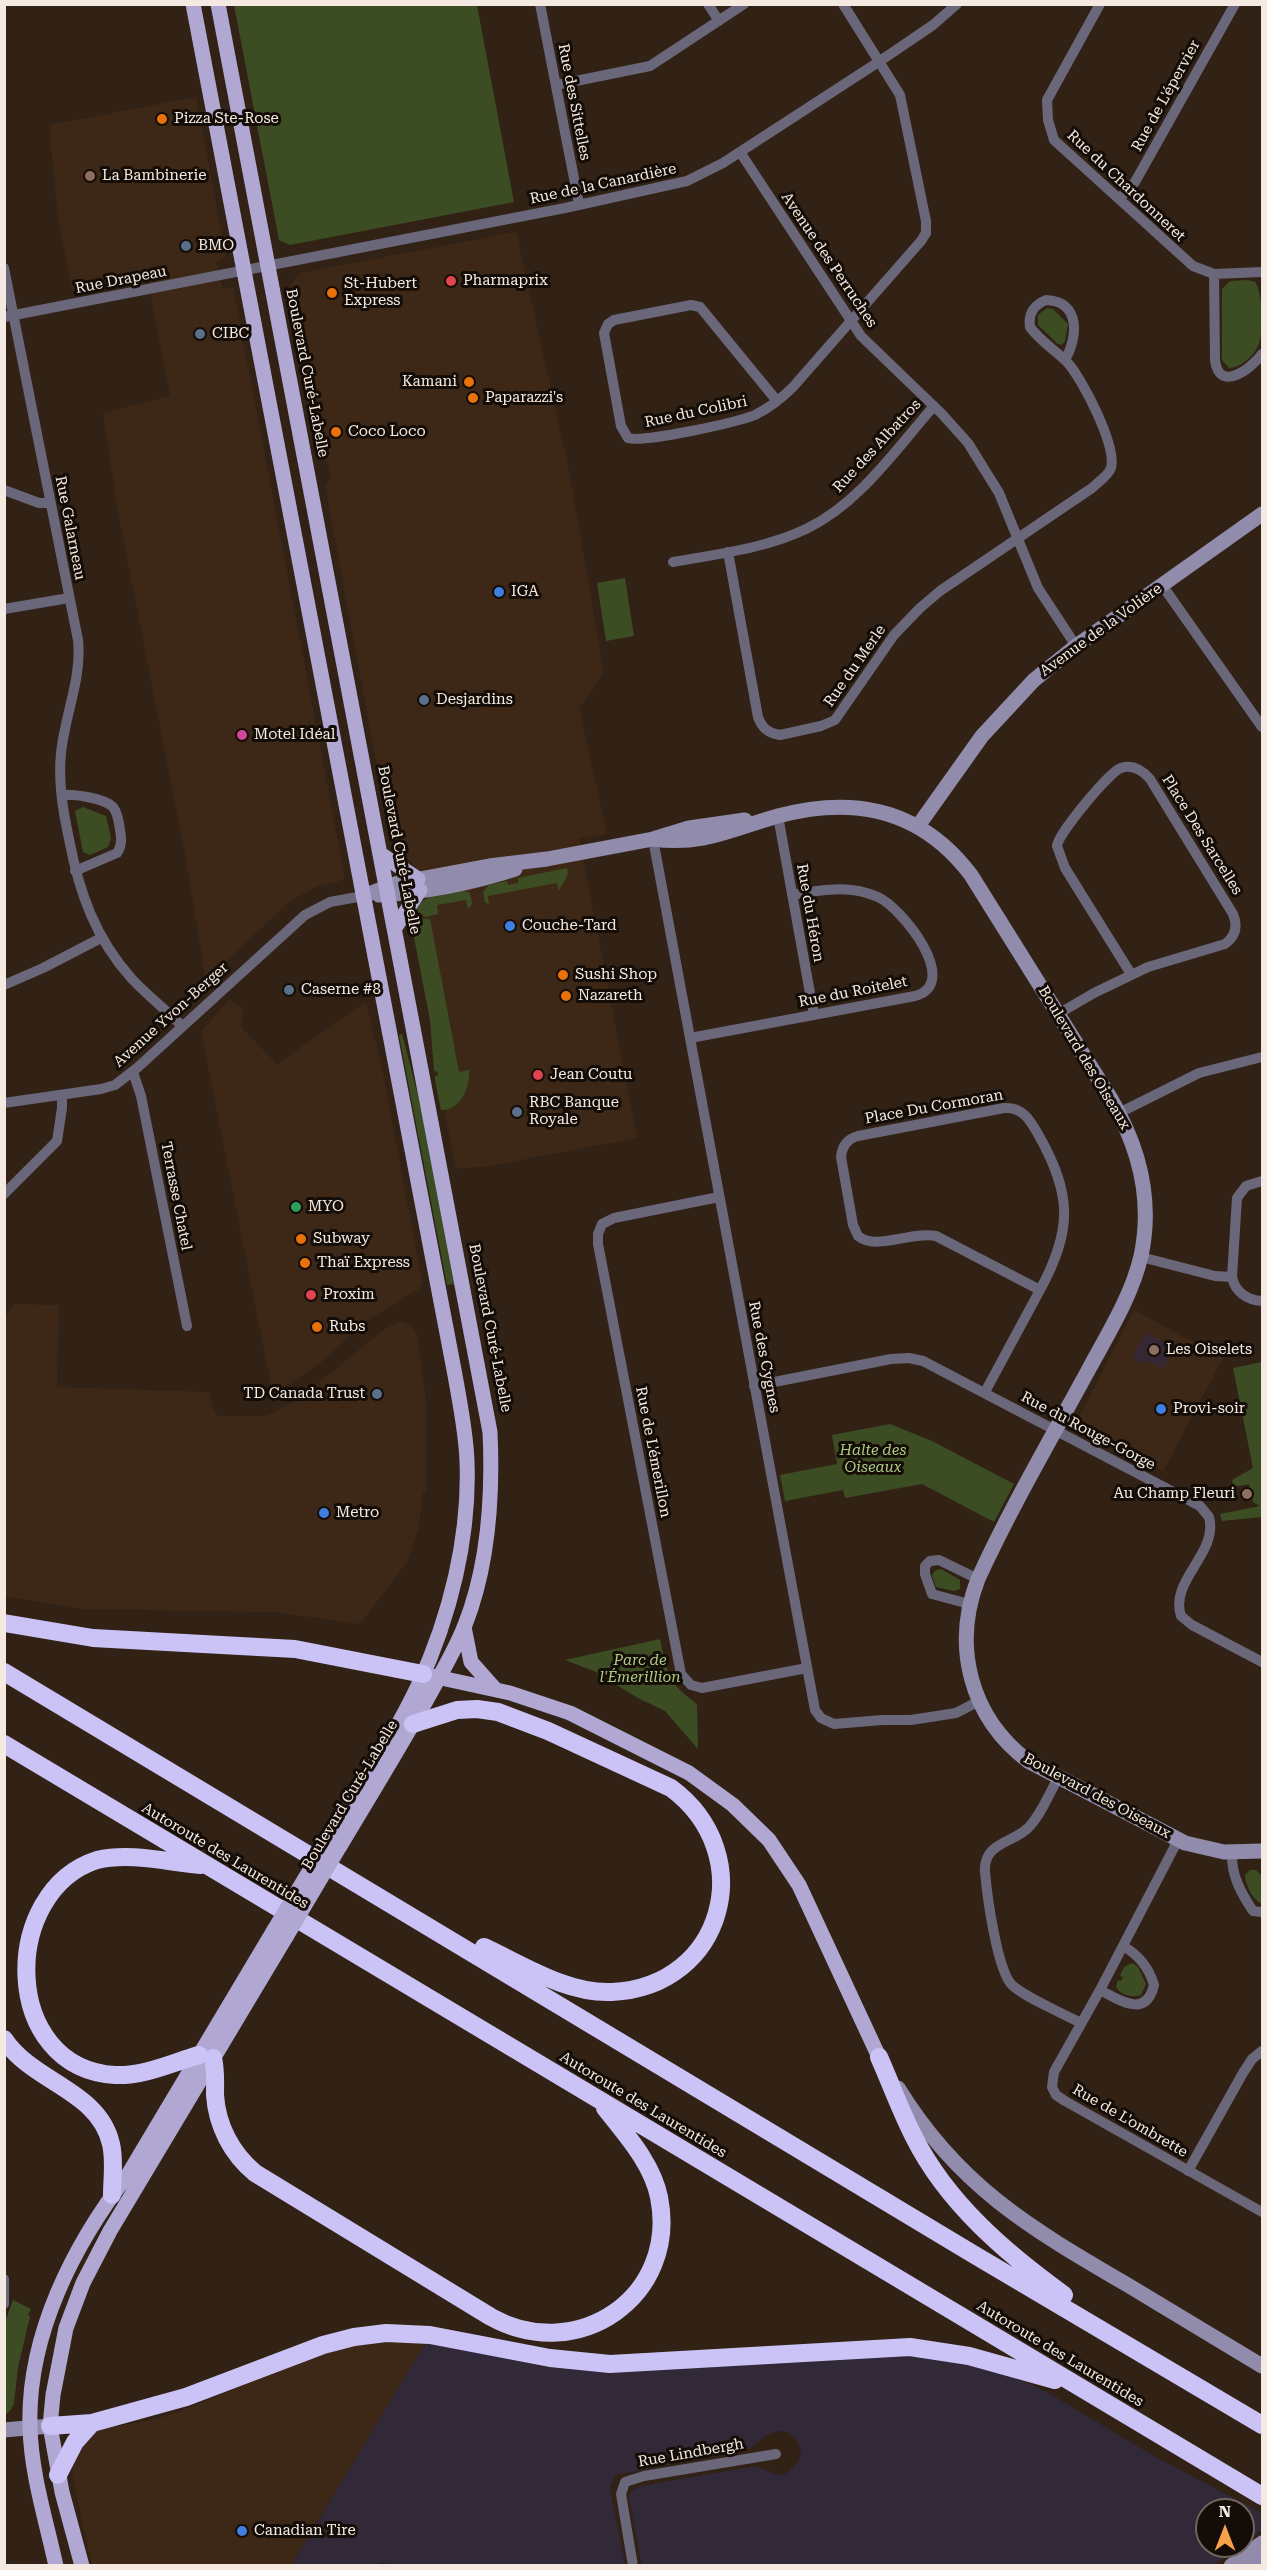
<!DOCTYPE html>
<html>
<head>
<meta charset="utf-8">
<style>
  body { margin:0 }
  #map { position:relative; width:1267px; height:2570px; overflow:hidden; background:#312215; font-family:"Roboto Serif",serif }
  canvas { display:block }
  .frame { position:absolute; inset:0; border:6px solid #f5eae2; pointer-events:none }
  .north { position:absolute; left:1195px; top:2498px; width:60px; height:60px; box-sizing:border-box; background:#140d07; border:2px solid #6e655f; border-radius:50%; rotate:0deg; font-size:16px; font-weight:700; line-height:24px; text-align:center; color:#f5eae2 }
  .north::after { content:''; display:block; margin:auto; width:21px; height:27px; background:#f8a14b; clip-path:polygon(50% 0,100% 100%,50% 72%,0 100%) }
</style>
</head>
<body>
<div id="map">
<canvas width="1267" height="2570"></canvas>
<div class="frame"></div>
<div class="north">N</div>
</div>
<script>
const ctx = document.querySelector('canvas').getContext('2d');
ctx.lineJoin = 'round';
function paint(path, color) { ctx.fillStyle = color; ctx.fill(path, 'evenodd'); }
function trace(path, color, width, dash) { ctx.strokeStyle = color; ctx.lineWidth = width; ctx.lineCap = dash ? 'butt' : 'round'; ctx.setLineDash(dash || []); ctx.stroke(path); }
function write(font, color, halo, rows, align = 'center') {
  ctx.font = font + ' "Roboto Serif",serif'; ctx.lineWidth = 6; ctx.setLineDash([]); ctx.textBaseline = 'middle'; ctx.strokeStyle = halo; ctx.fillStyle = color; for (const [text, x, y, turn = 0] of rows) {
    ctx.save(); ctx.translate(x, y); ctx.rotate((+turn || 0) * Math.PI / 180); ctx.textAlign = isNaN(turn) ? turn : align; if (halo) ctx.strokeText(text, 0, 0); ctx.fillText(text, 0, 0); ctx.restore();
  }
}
const built = new Path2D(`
  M196,97L226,257L216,262L223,288L233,287L344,873V878L340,881L315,887L288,903L206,980L185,854L118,512L103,413L170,396L147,276L72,290L58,218L49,125Z
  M516,232L569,470L604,673L579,708L607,834L579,838L637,1138L489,1166L456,1169L436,1069L431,1015L414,914L423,902L412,863L401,854L392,842L382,797L385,795L383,786H381L361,681L325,485L331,478L324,450L317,446L288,289L300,273Z
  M229,1000L243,1009L241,1027L277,1064L366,1002L382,1067L422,1282L419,1289L365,1322L320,1363L273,1395L201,1031Z
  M14,1304L59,1305L57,1387L209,1392L212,1405L217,1416H263L270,1414L300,1398L382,1331L400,1321L412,1326L418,1338L426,1401V1491H423L419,1527L407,1562L360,1624L274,1612L84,1609L5,1596L4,1319Z
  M1134,1310L1223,1358L1163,1471L1084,1430L1079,1424L1080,1415Z
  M399,2341L426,2342L291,2565H92L72,2474L77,2449L96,2430L156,2419L186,2409L320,2354L352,2346Z`);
const industrial = new Path2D(`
  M426,2342L552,2368L579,2370L859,2354L946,2357L1006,2374L1047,2392L1154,2456L1262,2513V2530L1243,2544V2510H1207V2546H1241L1214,2565H642L629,2498L631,2491L641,2486L755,2466L778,2475L787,2473L798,2462L801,2452L797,2440L786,2432L779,2431L768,2434L749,2449L615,2475L610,2488L625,2565L395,2566L383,2562L373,2566H291Z`);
const education = new Path2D(`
  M1145,1332L1174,1347L1163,1369L1147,1361L1144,1364L1132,1358Z`);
const green = new Path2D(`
  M234,5H477L514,202L290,245L279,240Z
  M1248,280L1255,282C1263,292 1264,334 1258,346C1254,356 1240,368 1229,368L1222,360V289L1230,281Z
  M1047,308L1053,309L1068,324L1065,341L1062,345L1058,344L1038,325V315Z
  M625,578L634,636L606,641L597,583Z
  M83,807L106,816L111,838L108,847L90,855L83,852L75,811Z
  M567,868L568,874L559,891L557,883L488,896L489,905L485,902L483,892L489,885L507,881L508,885L518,883V878Z
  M462,890L470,893L472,904L468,909L466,900L437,905L438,914L425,917L415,908C427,894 444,893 462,890Z
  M414,910L423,919H430L459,1072L469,1070C470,1088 461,1110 441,1110L435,1081V1076L438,1075V1072L434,1071L430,1020L411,922Z
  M402,1034L422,1111L454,1284L447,1285L399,1035Z
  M1262,1362V1517L1222,1521L1220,1514L1260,1506L1253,1502L1249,1484L1234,1487L1232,1480L1253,1468L1233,1368Z
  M890,1424L932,1441L1014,1484L994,1522L922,1484L845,1498L843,1490L785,1501L780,1475L837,1464L832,1435Z
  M941,1569L960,1580V1589L954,1591L936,1587L932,1575L936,1570Z
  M660,1639C668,1675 667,1682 697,1704L698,1749L665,1711L638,1698L594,1671L565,1660Z
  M1250,1870H1256L1262,1876V1904C1254,1901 1245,1885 1245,1875Z
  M1132,1963L1138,1967L1146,1984L1141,1995C1132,1998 1119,1995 1116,1986L1118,1980L1121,1981L1123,1977L1120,1976L1124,1967Z
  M13,2300L31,2309L28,2315L30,2317L18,2367L14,2404L10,2411L5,2415V2322Z`);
const street = new Path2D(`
  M540,4L579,204
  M708,4L719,21
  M1100,4L1047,100L1048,120L1054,140L1193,266L1214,274L1262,272
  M556,85L650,66L744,4
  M740,152L861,336L942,414L968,443L999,493L1038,588L1076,646
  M1119,199L1135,182L1235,4
  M4,268L78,640C82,679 65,714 61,753C58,782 63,811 69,839C79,892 95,938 132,979C148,996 166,1010 182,1026
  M1214,274L1215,360C1219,394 1252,368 1262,354
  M4,317L565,208L687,181L723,163L880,61L933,25L957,4
  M777,401L700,307L691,305L614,320L608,324L604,333L621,426L628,438C644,443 738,422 755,415C769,408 782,398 793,387L921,241L926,233V221L900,95L843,4
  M4,490L39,503H50
  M728,552L758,717C762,728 768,733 780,735L821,726L835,720L894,635L920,608L940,591L1092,488C1098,482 1108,476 1111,468C1117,446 1082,378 1067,362C1055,350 1040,341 1030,327C1028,313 1034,305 1046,300C1081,301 1078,338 1065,360
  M673,562C717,554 764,549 806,529C859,504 896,449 934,406
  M1162,585L1262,727
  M4,609L69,598
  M62,795C74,794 104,798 113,807C118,813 119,823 120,830C122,839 122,846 117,853L75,871
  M778,816L814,1015
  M653,839L815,1710L821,1718L834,1724L882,1720H911L956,1713L979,1701
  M4,985L43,968L101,938
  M1058,1014L1094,993L1148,967L1225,944C1236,936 1238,926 1233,914L1150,779C1142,770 1133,764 1121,768C1109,772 1058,834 1057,846L1065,868L1131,974
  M690,1038L915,996C962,983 902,908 878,897C849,884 821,890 792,895
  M133,1072L141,1096L187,1326
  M4,1103L101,1089L115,1085L137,1068L305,915L330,902L363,896
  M1004,1108C1023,1107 1030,1120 1038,1134C1072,1194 1073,1229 1040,1290L936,1236C912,1231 876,1251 858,1236L853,1225L841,1157C842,1146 847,1139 858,1136Z
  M1119,1113L1199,1073L1262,1057
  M1262,1181L1246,1186L1237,1198L1232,1277C1235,1292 1247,1300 1262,1301
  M4,1194L57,1141L62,1108V1095
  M719,1197L614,1218L602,1224L598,1234V1244L681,1674L691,1685L702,1688L807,1668
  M1141,1257L1215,1276L1232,1277
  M754,1386L891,1359L909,1358L923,1361L1200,1506L1209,1517C1219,1553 1169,1580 1181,1616L1192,1625L1262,1662
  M985,1392L1040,1290
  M969,1604L932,1594L925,1574V1566L930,1561L939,1560L978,1579
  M1058,1778C1049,1794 1041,1815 1028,1828C1011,1844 983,1843 985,1872C987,1895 997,1970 1012,1985C1026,1998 1062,2013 1081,2023
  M1178,1840L1100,1990L1054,2072L1052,2087L1056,2095L1065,2101L1262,2212
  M1232,1853C1231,1875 1241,1893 1253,1911L1262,1912
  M1100,1990C1120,2000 1146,2019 1154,1985C1149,1968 1139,1955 1123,1946
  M1188,2171L1243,2073L1252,2059L1262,2051
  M4,2279V2304
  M633,2566L621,2494L625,2482L644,2476L776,2454`);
const secondary = new Path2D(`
  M918,826L982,736L1034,680L1076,646L1262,514
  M653,839C702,846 732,829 778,816C856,795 922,810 971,875L1111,1099C1139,1147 1153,1200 1141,1256C1132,1295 1109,1332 1090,1367C1052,1437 1011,1507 978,1579C952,1646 970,1717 1028,1761L1185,1843L1224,1852L1262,1851
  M379,895C424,892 472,883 515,869
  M363,896L398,883L489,866L547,859L653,839L689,828L745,820
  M898,2088C958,2186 1030,2228 1126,2284C1172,2312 1217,2339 1262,2366
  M4,2430L50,2426
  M1231,2566L1262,2543
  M1254,2566L1262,2559`);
const primary = new Path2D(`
  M193,4L455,1375C460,1404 466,1432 467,1461C470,1537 450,1617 418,1686C393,1739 358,1789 328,1840
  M218,4L490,1432C493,1496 489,1564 465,1625C455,1651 439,1677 426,1701C398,1750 369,1798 340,1846
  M382,855L418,879
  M395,928L420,890
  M464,1627L471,1662L495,1689
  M432,1676L510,1693L570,1713L689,1773L733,1805L769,1840L799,1885L879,2057
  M56,2566C46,2520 31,2473 30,2427C27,2335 74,2244 129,2173L274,1930
  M82,2566L62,2492L50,2426L53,2395L66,2328L83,2283L110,2231L286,1937`);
const highway = new Path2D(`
  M4,1623L93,1638L295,1649L423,1674
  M4,1672L973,2254L1262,2425
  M413,1724L457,1710L477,1709L498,1712L548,1731L671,1788C760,1854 724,1987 612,1992C567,1994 523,1965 484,1947
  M4,1744L1262,2496
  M4,2039C33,2083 99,2090 111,2144C115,2161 112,2178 112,2195
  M199,2055C171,2063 145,2076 115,2075C0,2068 0,1891 97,1860C130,1852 167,1862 201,1865
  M879,2057C891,2084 901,2112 914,2137C947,2203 1006,2253 1064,2295
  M213,2058C216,2071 215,2082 215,2095C217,2126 232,2154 255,2173L491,2317C577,2365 679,2297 659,2197C652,2163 626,2135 605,2108
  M50,2426L92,2423L186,2397L323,2345L354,2337L386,2333L430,2335L550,2358L610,2364L910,2347L969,2356L1055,2380
  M58,2475L75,2442L92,2423`);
const primaryBridge = new Path2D(`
  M274,1930L328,1840
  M286,1937L340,1846`);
const markers = [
  [162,119,6,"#e8710a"],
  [90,176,6,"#8d6e63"],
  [186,246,6,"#5c6f8a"],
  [451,281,6,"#e0444e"],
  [332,293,6,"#e8710a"],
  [200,334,6,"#5c6f8a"],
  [469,382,6,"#e8710a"],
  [473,398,6,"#e8710a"],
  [336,432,6,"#e8710a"],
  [499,592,6,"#3f7fe0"],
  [424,700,6,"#5c6f8a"],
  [242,735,6,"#d1479c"],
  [510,926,6,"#3f7fe0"],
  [563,975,6,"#e8710a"],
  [289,990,6,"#5c6f8a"],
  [566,996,6,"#e8710a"],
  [538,1075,6,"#e0444e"],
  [517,1112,6,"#5c6f8a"],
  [296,1207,6,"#2e9e5b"],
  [301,1239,6,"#e8710a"],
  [305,1263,6,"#e8710a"],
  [311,1295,6,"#e0444e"],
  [317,1327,6,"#e8710a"],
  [1154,1350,6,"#8d6e63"],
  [377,1394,6,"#5c6f8a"],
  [1161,1409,6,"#3f7fe0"],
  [1247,1494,6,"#8d6e63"],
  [324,1513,6,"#3f7fe0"],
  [242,2531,6,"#3f7fe0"]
];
const streetNames = [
  ["Rue de L'épervier",1166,96,-61],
  ["Rue des Sittelles",574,102,79],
  ["Rue de la Canardière",603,184,-12],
  ["Rue du Chardonneret",1126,186,43],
  ["Avenue des Perruches",829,260,56],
  ["Rue Drapeau",121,280,-11],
  ["Boulevard Curé-Labelle",307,373,79],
  ["Rue du Colibri",696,412,-12],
  ["Rue des Albatros",877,446,-47],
  ["Rue Galarneau",70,528,79],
  ["Avenue de la Volière",1101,630,-36],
  ["Rue du Merle",855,666,-55],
  ["Place Des Sarcelles",1202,835,58],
  ["Boulevard Curé-Labelle",399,850,79],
  ["Rue du Héron",810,913,80],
  ["Rue du Roitelet",853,992,-11],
  ["Avenue Yvon-Berger",171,1015,-42],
  ["Boulevard des Oiseaux",1084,1058,59],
  ["Place Du Cormoran",934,1107,-10],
  ["Terrasse Chatel",176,1196,79],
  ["Boulevard Curé-Labelle",490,1328,79],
  ["Rue des Cygnes",764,1357,79],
  ["Rue du Rouge-Gorge",1088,1431,28],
  ["Rue de L'émerillon",653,1452,79],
  ["Boulevard Curé-Labelle",350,1795,-59],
  ["Boulevard des Oiseaux",1097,1796,28],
  ["Autoroute des Laurentides",225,1856,31],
  ["Autoroute des Laurentides",643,2105,31],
  ["Rue de L'ombrette",1130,2121,30],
  ["Autoroute des Laurentides",1060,2354,31],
  ["Rue Lindbergh",691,2453,-10]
];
const poiNames = [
  ["Pizza Ste-Rose",174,119],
  ["La Bambinerie",102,176],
  ["BMO",198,246],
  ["Pharmaprix",463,281],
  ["St-Hubert",344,284],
  ["Express",344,301],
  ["CIBC",212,334],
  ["Kamani",457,382,"right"],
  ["Paparazzi's",485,398],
  ["Coco Loco",348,432],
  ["IGA",511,592],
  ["Desjardins",436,700],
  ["Motel Idéal",254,735],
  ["Couche-Tard",522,926],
  ["Sushi Shop",575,975],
  ["Caserne #8",301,990],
  ["Nazareth",578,996],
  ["Jean Coutu",550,1075],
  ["RBC Banque",529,1103],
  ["Royale",529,1120],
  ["MYO",308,1207],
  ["Subway",313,1239],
  ["Thaï Express",317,1263],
  ["Proxim",323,1295],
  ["Rubs",329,1327],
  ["Les Oiselets",1166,1350],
  ["TD Canada Trust",365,1394,"right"],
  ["Provi-soir",1173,1409],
  ["Au Champ Fleuri",1235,1494,"right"],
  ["Metro",336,1513],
  ["Canadian Tire",254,2531]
];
const parkNames = [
  ["Halte des",873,1451],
  ["Oiseaux",873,1468],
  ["Parc de",640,1661],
  ["l'Émerillion",640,1678]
];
paint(built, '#3d2817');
paint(industrial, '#312938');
paint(education, '#352734');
paint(green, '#3d4d23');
trace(street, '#6a677b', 10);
trace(secondary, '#918bac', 15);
trace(primary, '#b0a8d2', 15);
trace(highway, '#cbc2f5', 18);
trace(primaryBridge, '#b0a8d2', 15);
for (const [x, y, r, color] of markers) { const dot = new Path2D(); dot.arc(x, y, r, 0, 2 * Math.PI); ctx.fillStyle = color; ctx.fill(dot); trace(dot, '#140d07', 2); }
write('15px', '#f5eae2', '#140d07', streetNames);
write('15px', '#f5eae2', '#140d07', poiNames, 'left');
write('italic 15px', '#aecc84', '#140d07', parkNames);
</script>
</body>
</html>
